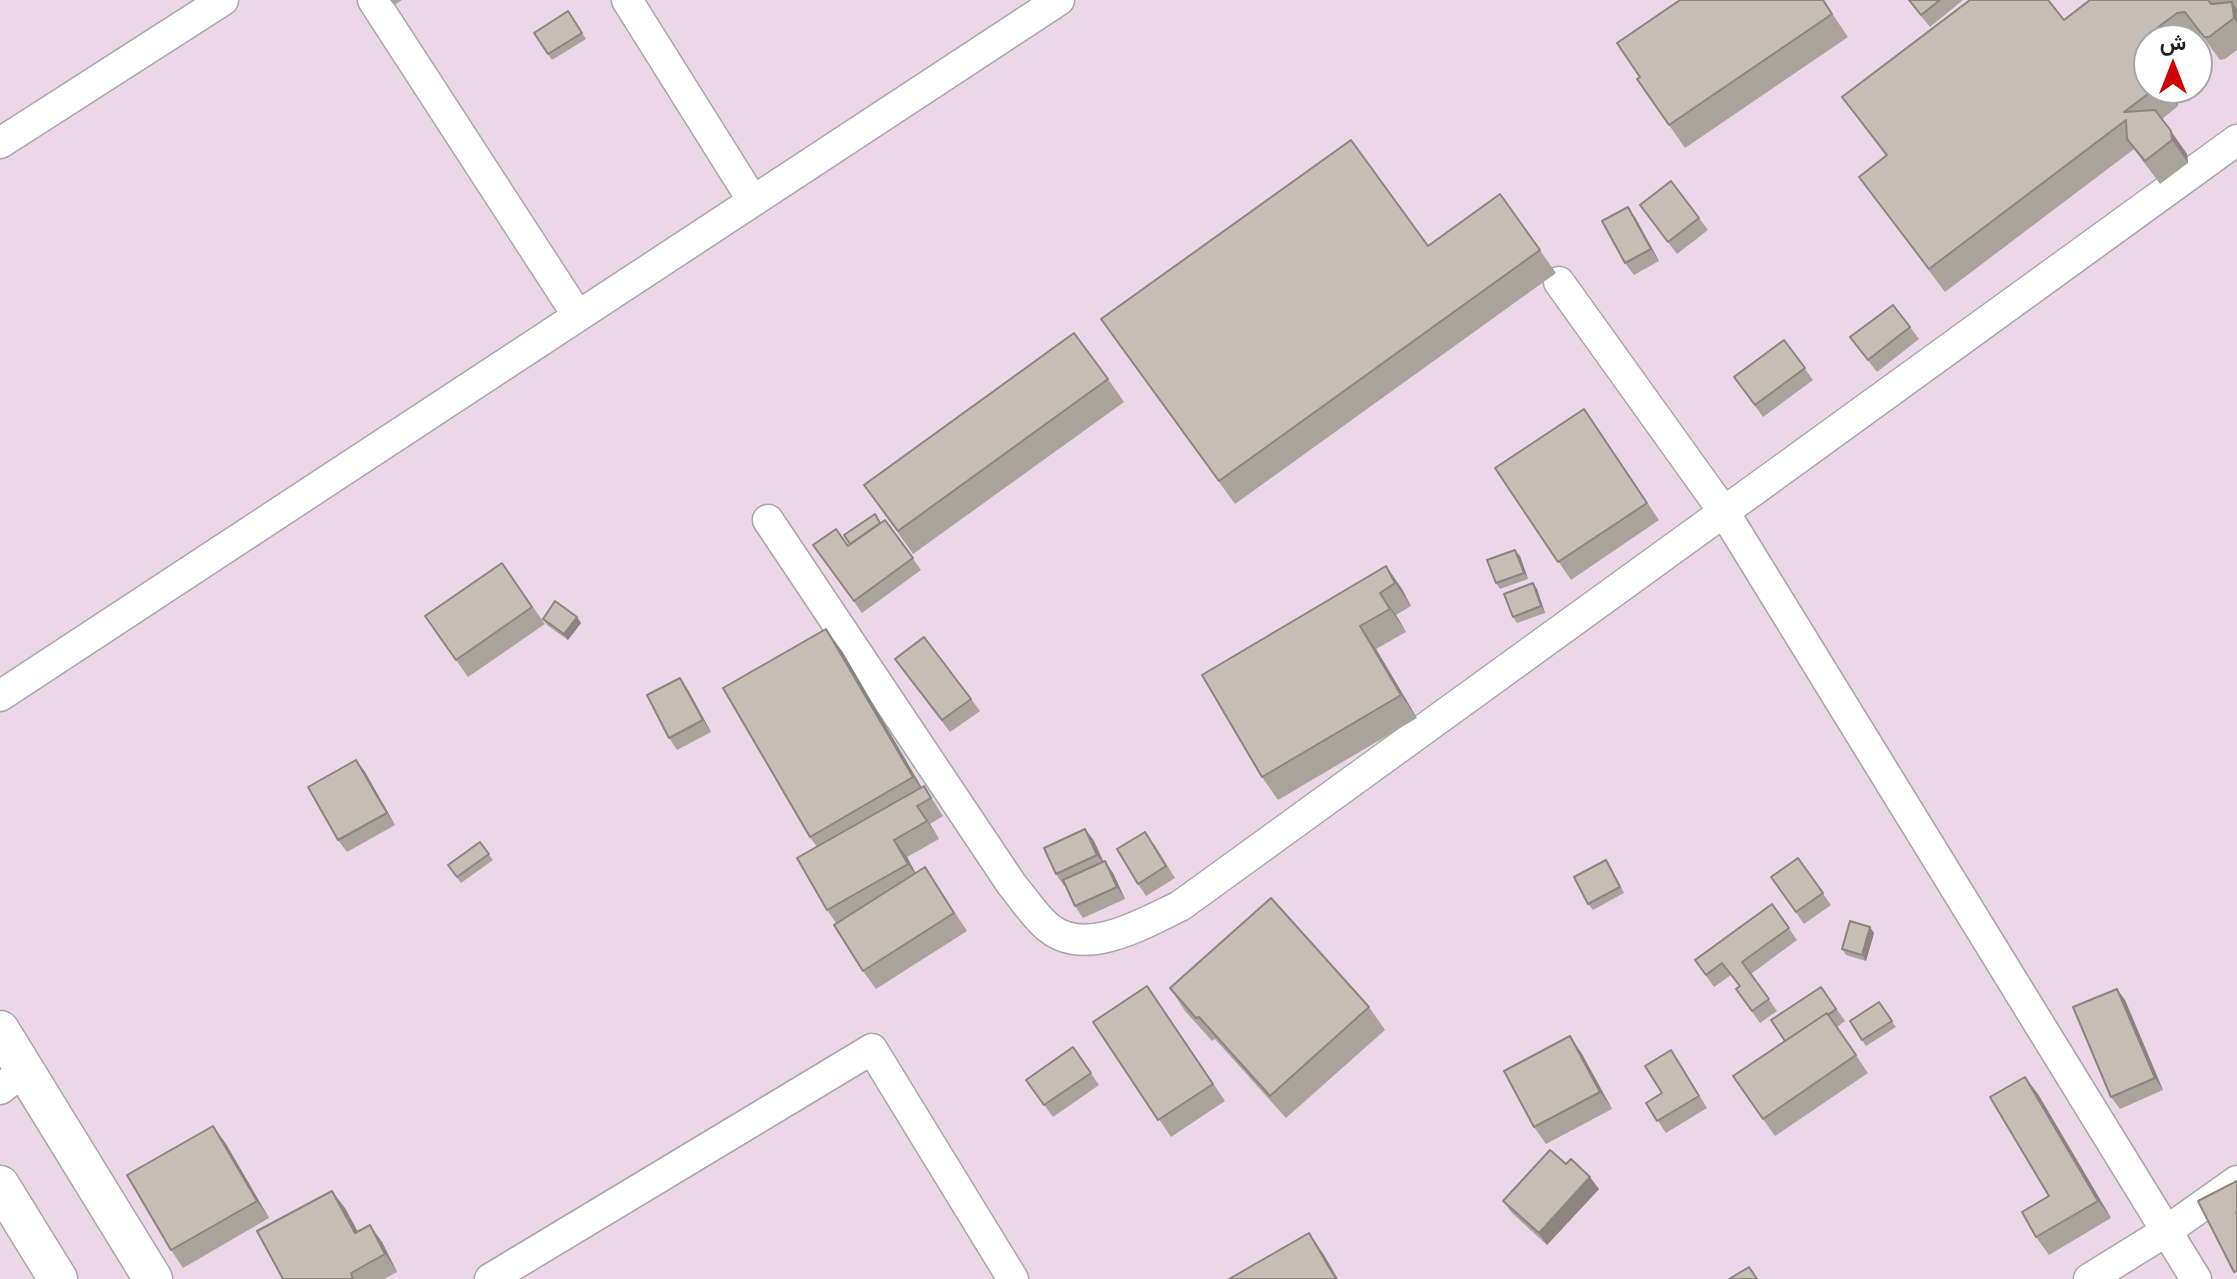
<!DOCTYPE html>
<html>
<head>
<meta charset="utf-8">
<style>
  body { margin:0 }
  #map { position:relative; width:2237px; height:1279px; overflow:hidden; background:#f1ede6; font-family:"PT Sans",Vazirmatn,sans-serif }
  canvas { display:block }
  .north { position:absolute; left:2133px; top:24px; width:80px; height:80px; box-sizing:border-box; background:#fff; border:2px solid #a6a6a6; border-radius:50%; rotate:0deg; font-size:22px; font-weight:700; line-height:32px; text-align:center; color:#202020 }
  .north::after { content:''; display:block; margin:auto; width:28px; height:36px; background:#d00003; clip-path:polygon(50% 0,100% 100%,50% 72%,0 100%) }
</style>
</head>
<body>
<div id="map">
<canvas width="2237" height="1279"></canvas>
<div class="north">ش</div>
</div>
<script>
const ctx = document.querySelector('canvas').getContext('2d');
ctx.lineJoin = 'round';
function paint(path, color) { ctx.fillStyle = color; ctx.fill(path, 'evenodd'); }
function trace(path, color, width, dash) { ctx.strokeStyle = color; ctx.lineWidth = width; ctx.lineCap = dash ? 'butt' : 'round'; ctx.setLineDash(dash || []); ctx.stroke(path); }
const industrial = new Path2D(`
  M0,0H2237V1279H0ZM2149,40H2197V88H2149Z`);
const minor = new Path2D(`
  M373,0L578,316
  M627,0L753,201
  M0,143L223,0
  M1559,282L1724,512L2196,1279
  M768,520L1012,885C1024,899 1035,917 1049,928C1086,958 1144,923 1180,906L2237,140
  M0,696L1059,0
  M0,1089L25,1070
  M490,1279L872,1049L1013,1279
  M2089,1279L2165,1232L2237,1181`);
const tertiary = new Path2D(`
  M0,1030L153,1279
  M0,1185L58,1279`);
const wall = new Path2D(`
  M390,0H402L394,5Z
  M1823,0L1848,37L1685,148L1637,79Z
  M1908,0H1963L1930,27Z
  M2090,0H2237V50L2225,59L2220,60L2201,34L2193,35L2187,40H2149V88H2176L2178,106L2162,119L2187,154L2188,163L2160,184L2134,149L1945,292L1859,177L1886,156L1842,97L2064,20Z
  M568,11L586,39L552,60L548,54Z
  M1500,194L1556,273L1235,504L1117,342L1428,246Z
  M1640,205L1699,218L1708,230L1677,254Z
  M1628,207L1636,219L1659,261L1634,275L1625,263Z
  M1910,327L1919,339L1877,372L1850,337Z
  M1784,340L1813,380L1763,417L1734,377Z
  M1108,379L1124,402L913,554L864,485Z
  M1584,409L1659,520L1571,580L1495,468Z
  M885,520L921,570L862,613L813,545L848,546Z
  M1520,556L1528,579L1500,589L1496,583Z
  M502,563L545,624L468,677L425,616Z
  M1386,566L1402,589L1411,606L1396,615L1406,632L1376,649L1417,718L1278,800L1262,777Z
  M1533,583L1537,589L1545,613L1517,623L1513,617Z
  M577,617L581,623L568,640L547,625L543,619Z
  M842,651L922,788L924,786L943,816L930,824L939,839L907,857L915,873L925,867L967,931L876,989L863,971L836,923L827,910L817,847L810,837Z
  M903,671L971,699L980,711L950,732Z
  M680,678L688,690L711,732L677,750L669,738Z
  M356,760L365,772L395,825L347,852L338,840Z
  M1085,829L1094,841L1103,862L1113,873L1125,899L1083,918L1075,906L1065,886H1064L1056,874Z
  M480,842L493,860L461,883L448,865Z
  M1154,844L1175,878L1146,896L1138,884Z
  M1798,858L1831,905L1804,924L1771,877Z
  M1610,866L1624,893L1593,910L1588,904Z
  M1772,904L1797,940L1751,974L1777,1011L1760,1023L1736,989L1739,987L1731,975L1714,987L1695,960Z
  M1874,933L1866,961L1846,955L1842,949Z
  M1147,986L1225,1101L1171,1137L1093,1022Z
  M1821,987L1845,1021L1837,1027L1868,1073L1775,1136L1763,1119L1785,1041Z
  M1170,988L1369,1007L1385,1030L1286,1118L1215,1039L1212,1041L1185,1011Z
  M2125,1000L2163,1090L2120,1109L2111,1097Z
  M1879,1002L1896,1027L1866,1046L1850,1021Z
  M1570,1036L1582,1054L1612,1109L1546,1144L1534,1127Z
  M1073,1047L1099,1085L1053,1117L1026,1080Z
  M1679,1062L1707,1108L1666,1133L1646,1103L1662,1093Z
  M2038,1094L2111,1218L2049,1255L2036,1237L2049,1196Z
  M213,1126L226,1144L269,1218L183,1268L171,1250Z
  M1566,1164L1599,1189L1547,1245L1512,1213L1503,1201Z
  M345,1208L357,1232L382,1242L397,1272L384,1279H283Z`);
const shadedWall = new Path2D(`
  M2232,2L2237,9V23L2234,18Z
  M2157,28L2166,40H2158Z
  M2165,88H2176L2178,106Z
  M2171,131L2187,154L2188,163L2172,140Z
  M1628,207L1636,219L1659,261L1651,249Z
  M1515,550L1520,556L1528,579L1524,573Z
  M1386,566L1402,589L1411,606L1395,583Z
  M1533,583L1537,589L1545,613L1541,606Z
  M1380,593L1396,615L1406,632L1390,609Z
  M577,617L581,623L568,640L564,634Z
  M1360,626L1376,649L1417,718L1401,695Z
  M826,629L842,651L929,800L913,777Z
  M680,678L688,690L711,732L703,720Z
  M356,760L365,772L395,825L387,813Z
  M917,806L930,824L939,839Z
  M1085,829L1094,841L1106,867L1097,855Z
  M894,840L907,857L920,881L908,864Z
  M1105,861L1113,873L1125,899L1117,887Z
  M1870,927L1874,933L1866,961L1862,955Z
  M2117,989L2125,1000L2163,1090L2155,1078Z
  M1570,1036L1582,1054L1612,1109L1600,1092Z
  M2025,1077L2038,1094L2111,1218L2098,1201Z
  M213,1126L226,1144L269,1218L257,1201Z
  M1590,1177L1599,1189L1547,1245L1539,1233Z
  M332,1191L345,1208L368,1250L355,1233Z
  M370,1225L382,1242L397,1272L385,1254Z
  M1309,1233L1324,1255L1338,1279H1336Z`);
const building = new Path2D(`
  M1680,0H1823L1832,14L1669,125L1637,79L1640,77L1617,43Z
  M1909,0H1940L1921,15Z
  M1970,0H2048L2064,20L2090,0H2208L2211,4L2232,2L2234,18L2209,37H2204L2185,12L2177,13L2157,28L2158,40H2149V88H2156L2124,112L2155,110L2171,131L2172,140L2145,161L2127,139L2126,120L1929,269L1859,177L1887,155L1842,97Z
  M568,11L582,33L548,54L534,33Z
  M1351,140L1428,246L1500,194L1540,250L1219,481L1101,319Z
  M1671,181L1699,218L1668,242L1640,205Z
  M1628,207L1651,249L1625,263L1602,221Z
  M1893,305L1910,327L1868,360L1850,337Z
  M1074,333L1108,379L898,531L864,485Z
  M1784,340L1805,368L1755,405L1734,377Z
  M1584,409L1647,503L1558,562L1495,468Z
  M875,514L880,523L850,544L844,535Z
  M885,520L913,558L854,601L813,545L836,529L848,546Z
  M1515,550L1524,573L1496,583L1487,560Z
  M502,563L532,607L456,660L425,616Z
  M1386,566L1395,583L1380,593L1390,609L1360,626L1401,695L1262,777L1202,675Z
  M1533,583L1541,606L1513,617L1504,594Z
  M555,601L577,617L564,634L543,619Z
  M826,629L913,777L810,837L723,688Z
  M924,637L971,699L942,720L895,659Z
  M680,678L703,720L669,738L647,695Z
  M356,760L387,813L338,840L308,787Z
  M924,786L931,798L917,806L927,821L894,840L908,864L827,910L797,858Z
  M1085,829L1097,855L1056,874L1044,848Z
  M1145,832L1166,866L1138,884L1117,849Z
  M480,842L489,854L457,877L448,865Z
  M1798,858L1823,893L1796,912L1771,877Z
  M1606,860L1620,887L1588,904L1574,877Z
  M1105,861L1117,887L1075,906L1063,880Z
  M925,867L954,913L863,971L834,925Z
  M1271,898L1369,1007L1270,1096L1199,1017L1196,1018L1170,988Z
  M1772,904L1789,928L1742,962L1769,999L1752,1011L1736,989L1740,986L1722,963L1706,975L1695,960Z
  M1850,921L1870,927L1862,955L1842,949Z
  M1147,986L1213,1084L1158,1120L1093,1022Z
  M1821,987L1836,1009L1828,1015L1827,1013L1785,1041L1771,1020Z
  M2117,989L2155,1078L2111,1097L2073,1007Z
  M1879,1002L1892,1021L1862,1040L1850,1021Z
  M1827,1013L1856,1055L1763,1119L1733,1076Z
  M1570,1036L1600,1092L1534,1127L1504,1071Z
  M1073,1047L1091,1073L1044,1105L1026,1080Z
  M1671,1050L1699,1096L1657,1121L1646,1103L1662,1093L1645,1066Z
  M2025,1077L2098,1201L2036,1237L2022,1212L2049,1196L1990,1097Z
  M213,1126L257,1201L171,1250L127,1175Z
  M1550,1150L1566,1164L1571,1159L1590,1177L1539,1233L1503,1201Z
  M2237,1181V1212H2236L2237,1215V1271L2234,1272L2198,1201Z
  M332,1191L355,1233L370,1225L385,1254L351,1273L353,1279H283L257,1231Z
  M1309,1233L1336,1279H1229Z
  M1749,1267L1757,1279H1729Z`);
paint(industrial, '#ebd7e7');
trace(minor, '#a7a7a7', 33);
trace(tertiary, '#a7a7a7', 41);
trace(minor, '#fff', 30);
trace(tertiary, '#fff', 38);
paint(wall, '#aaa39c');
paint(shadedWall, '#8b847f');
paint(building, '#c6bdb5');
trace(building, '#8b847f', 2);
</script>
</body>
</html>
